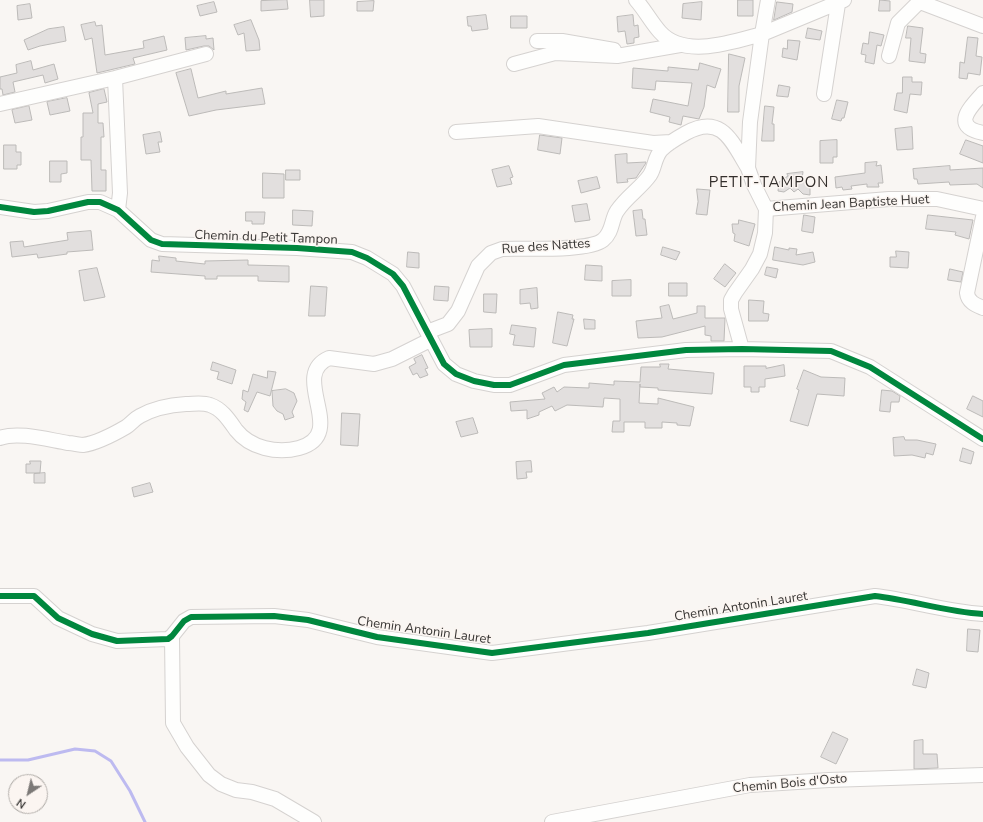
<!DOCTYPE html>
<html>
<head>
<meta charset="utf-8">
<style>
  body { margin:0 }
  #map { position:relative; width:983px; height:822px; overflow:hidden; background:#f9f6f3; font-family:"Nunito Sans",sans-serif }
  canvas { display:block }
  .north { position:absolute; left:8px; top:774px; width:40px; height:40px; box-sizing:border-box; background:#fbf5f1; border:1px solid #ada9a5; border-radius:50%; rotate:215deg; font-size:11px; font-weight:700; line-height:16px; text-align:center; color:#383634 }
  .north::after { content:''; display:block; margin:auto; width:14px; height:18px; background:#7c7977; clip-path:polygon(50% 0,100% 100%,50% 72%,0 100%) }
</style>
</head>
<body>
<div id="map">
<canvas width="983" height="822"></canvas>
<div class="north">N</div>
</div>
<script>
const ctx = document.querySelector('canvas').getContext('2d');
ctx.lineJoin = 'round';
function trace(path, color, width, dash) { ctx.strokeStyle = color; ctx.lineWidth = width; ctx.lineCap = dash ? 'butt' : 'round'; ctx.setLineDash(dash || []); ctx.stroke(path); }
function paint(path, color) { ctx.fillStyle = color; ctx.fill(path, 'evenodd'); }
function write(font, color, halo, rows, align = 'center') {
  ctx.font = font + ' "Nunito Sans",sans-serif'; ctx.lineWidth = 3; ctx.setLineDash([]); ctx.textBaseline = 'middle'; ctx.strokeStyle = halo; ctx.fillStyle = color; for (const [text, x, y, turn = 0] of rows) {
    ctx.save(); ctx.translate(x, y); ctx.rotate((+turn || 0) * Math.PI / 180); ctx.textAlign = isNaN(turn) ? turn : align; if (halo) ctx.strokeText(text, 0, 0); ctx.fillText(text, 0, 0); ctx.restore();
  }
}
const stream = new Path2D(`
  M0,760H28L75,749L95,751L111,761L130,791L145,822`);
const building = new Path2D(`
  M287,0L288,9L261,11V1Z
  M310,0H324V16L311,17Z
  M738,0H753V16H738Z
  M880,0L890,1V11H879Z
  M374,1L373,11H357V2Z
  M214,2L217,12L200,16L197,6Z
  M702,2L701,20L682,18L683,4Z
  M777,2L793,4L792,12L774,20Z
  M30,4L32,18L18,20L17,6Z
  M486,15L488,29L472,31L471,26H468L467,17Z
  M633,15L634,26L638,25L639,37L634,38V43L627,44L625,31L618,32L617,17Z
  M511,16H527V28H511Z
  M251,20L259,40L260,50L246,51L244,33L238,35L234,25Z
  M95,22L96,26L102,25L105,55L144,48L143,41L164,36L167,50L133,58L135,64L97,73L92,38L85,40L81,25Z
  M908,26L923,28L920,53L926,54L925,63L909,61L911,38H906Z
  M64,27L66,41L40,46L28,50L24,40L48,29Z
  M808,28L822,31L820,40L806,38Z
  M870,32L884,35L881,46L877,45L874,64L865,62L866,55L861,54L863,43L868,44Z
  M206,36V39L213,38L214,50L209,46H204L186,50L185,38Z
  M968,37L978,38L976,56L982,57L980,75L968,73L967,79L959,78L960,62L964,63Z
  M788,40L800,41L797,60L782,57L783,48L787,49Z
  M729,54L745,58L739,86V112H728Z
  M31,61L33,70L54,64L58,79L45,83L43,75L13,82L15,92L3,95L2,89H0V77L17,73L16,65Z
  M700,63L721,69L715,88L707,85L704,107L699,119L683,116L681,125L669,122L670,117L650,112L653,99L688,106L692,83L656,81L655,90L632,88L633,68L668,71V67L698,70Z
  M191,69L198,98L226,91V94L262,88L265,104L216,110L189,116L176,73Z
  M903,77H912V82H922L921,95L910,94L907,113L894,110L897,93H902Z
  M779,85L790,87L788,97L777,96Z
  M104,89L107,102L98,104V123H103L104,137H101V170H106V191H92L91,160H81V137H83V113H93L89,93Z
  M67,98L70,111L50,115L47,102Z
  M837,100L848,102L844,118H842L841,121L832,119Z
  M29,106L32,120L15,123L12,110Z
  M765,106L774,107L772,124H774V141H762Z
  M912,127L913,149L897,150L895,129Z
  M160,132L162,142H158L160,152L146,154L143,135Z
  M540,135L562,138L560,154L538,150Z
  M837,140V157H833V163H820V141Z
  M966,140L983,146V163L960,154Z
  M4,145H16V152H21V165H17V169H4Z
  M627,154V163L646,162V163L636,178L627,179L628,182L617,183L615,155Z
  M50,161H67V173L61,174V182H50Z
  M877,162L876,166L881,165L883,183H878L879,187H867V184L851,186L852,189L843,190L842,187L836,188L835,177L865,173V163Z
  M509,166L513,177L510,178L512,184L497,187L492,170Z
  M950,166V170L983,168V188L977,184L950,185L949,182L918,184L917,179H914L913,169Z
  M286,170H300V180H286Z
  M803,172L802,179L810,188V195L803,194L798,189L794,192L790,188L784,192L778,191L779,182L788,176L787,174Z
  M263,173L284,174V198H263Z
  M597,177L600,188L581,193L578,181Z
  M697,189L710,190L707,215L696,214L698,202Z
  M587,204L590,220L575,222L572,206Z
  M293,210L313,211L312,226L293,225Z
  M642,210L643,219H645L647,235L636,236L633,211Z
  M246,212H265L264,224H252V221H246Z
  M804,215L815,217L813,233L802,231Z
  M928,215L973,220L969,239L955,235L956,232L926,229Z
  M739,220L755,224L749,246L734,241L735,234L733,233L732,224H738Z
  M91,231L93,250L67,252V254L38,258L37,254L12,257L10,242L23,241L24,247L68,240L67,233Z
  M663,247L680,252L676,260L661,255Z
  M775,247L789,250V248L797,249L796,255L813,252L815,262L803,265L773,260Z
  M896,251L909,252L908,268L890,267V257H896Z
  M408,252L419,253V268L407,267Z
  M159,256L176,258V261L205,264V261L248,260V265L289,266V282L258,281V276H217V279H205V276L151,272L152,260L159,261Z
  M725,264L736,273L725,287L714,279Z
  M586,265L602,266V281L585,280Z
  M767,267L778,269L776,278L765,275Z
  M97,268L105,297L84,301L79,271Z
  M950,269L963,272L961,282L948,280Z
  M631,280V296H612V281Z
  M669,283H687V296H669Z
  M311,286L327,287L325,316H309Z
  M435,286L449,287L448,301L434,300Z
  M537,288L538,308L531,309L530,303L520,304V290Z
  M484,294H497L496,313L484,312Z
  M749,300L764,301L763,313L769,314L768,321H749Z
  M669,305L673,319L697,313V306H705V318H725L724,341H711V336L705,335V326L662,337L638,338L636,321L662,318L660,307Z
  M558,312L573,315L572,319H574L567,346L553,343Z
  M584,319L595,320V329H585Z
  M512,325L536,328L534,347L513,345L515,335L510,334Z
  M492,329V347H470L469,330Z
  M422,355L428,368L425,369L428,375L420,378L417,373L413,375L409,367L416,363L414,359Z
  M213,362L236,370L232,384L217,379L219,372L211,370Z
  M660,364H669L668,369L714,373L712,394L658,390V388L640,387V384L639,403L658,404V398L694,407L690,426L677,425V423L662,422V428H645V422H624V432H612L613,421H620V399L604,398L603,407L567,405L555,411L552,406L539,412V415L527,419V410L511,411L510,402L545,399L542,393L554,387L557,392L564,387L589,388V383L614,385V381L640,382L641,367H660Z
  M784,365L785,376L765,379V387H759V392H751V387H744V366H766V368Z
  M804,370L821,377L845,378L844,396L817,394L808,426L790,421L799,390L797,389Z
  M268,371L276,372L270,396L257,392L248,412L244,410L246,402L242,399L243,390L248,392L253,374L267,378Z
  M286,389L294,393L297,401L292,412L294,417L285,420L283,414L277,411L273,406L272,391Z
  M882,390L892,391L900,396L899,402H891L890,412L880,411Z
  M973,396L983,401V417L967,409Z
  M342,413L360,414L358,446L341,445Z
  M473,418L478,433L461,437L456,422Z
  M904,437L905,440H917L936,444L933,455L926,453L925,458L912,455L894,456L893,438Z
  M963,448L974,452L971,464L960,461Z
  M30,461H41L40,473H26V464H30Z
  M531,461L532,472H526L527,478L517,479L516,462Z
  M45,473V483H34V474Z
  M150,483L153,492L134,497L132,488Z
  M968,629L980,630L978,652L967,651Z
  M917,669L929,673L926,688L913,685Z
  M833,732L848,739L836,764L821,757Z
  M923,740V754H937L938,768L914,769V741Z`);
const minor = new Path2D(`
  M636,0C645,10 651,22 660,32C684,59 732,42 762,34L768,0
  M920,2L983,26
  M537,41H562L614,50
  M889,56L898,23L921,0
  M514,64L555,53L617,56L680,45
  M115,78L120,193L118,210
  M983,93C971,107 950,126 983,133
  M824,94L838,4
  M0,104L115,78L206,54
  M456,132L538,126L653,143L671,142
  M0,207L34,212L48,211L88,202H100L118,210L151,240L162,244L297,248L352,252L367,258L393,274L403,286L444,364L456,374L474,381L494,385H510L564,365L686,350L742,349L831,351L870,367L983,439
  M766,209L889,199H937L983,209
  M983,217L967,293C968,302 976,305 983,308
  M427,332L448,324L458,311L478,266L491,253L502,249C523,248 588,252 603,240C613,232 611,220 617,211C626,197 641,188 650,175C655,167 654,159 661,150C668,143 677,138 686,133C722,113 732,142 748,168
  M742,349L731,309V300L735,293L752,269L760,254L765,233L766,209L754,185L748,168L750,122L762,34L844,0
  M0,438C18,431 49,440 68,443C73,443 79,445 83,445C97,443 114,434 126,427C131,424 134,419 140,416C154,408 170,405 186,404C194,404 202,402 210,405C222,409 229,420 236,430C250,448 277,454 299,448C350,434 288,376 329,358L374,364L392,359L430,340
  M0,596H34L58,618L92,634L117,641L168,639L172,636L184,621L191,617L274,616L308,620L377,637L492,653L648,633L875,596C911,600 946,612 983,614
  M172,636L173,723L187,747L209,775L221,784L236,790L252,792L275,799L314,822
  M552,822L750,785L829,780L983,775`);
const cycleway = new Path2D(`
  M0,207L34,212L48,211L88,202H100L118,210L151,240L162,244L297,248L352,252L367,258L393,274L403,286L444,364L456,374L474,381L494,385H510L564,365L686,350L742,349L831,351L870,367L983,439
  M0,596H34L58,618L92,634L117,641L168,639L172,636L184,621L191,617L274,616L308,620L377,637L492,653L648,633L875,596C911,600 946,612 983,614`);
const streetNames = [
  ["Chemin Jean Baptiste Huet",851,204,-3],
  ["Chemin du Petit Tampon",266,238,2],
  ["Rue des Nattes",546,247,-4],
  ["Chemin Antonin Lauret",741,607,-9],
  ["Chemin Antonin Lauret",424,631,8],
  ["Chemin Bois d'Osto",790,784,-5]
];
const quarterNames = [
  ["PETIT-TAMPON",769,183]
];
trace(stream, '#bdbaf0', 3);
paint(building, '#e2dfde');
trace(building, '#bcbab8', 1);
trace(minor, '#d5d2d0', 16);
trace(minor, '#fefefd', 14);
trace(cycleway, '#00873e', 6);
write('13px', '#383634', '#fbf5f1', streetNames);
ctx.letterSpacing = '1px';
write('15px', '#332f2c', '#fbf5f1', quarterNames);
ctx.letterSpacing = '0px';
</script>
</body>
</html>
